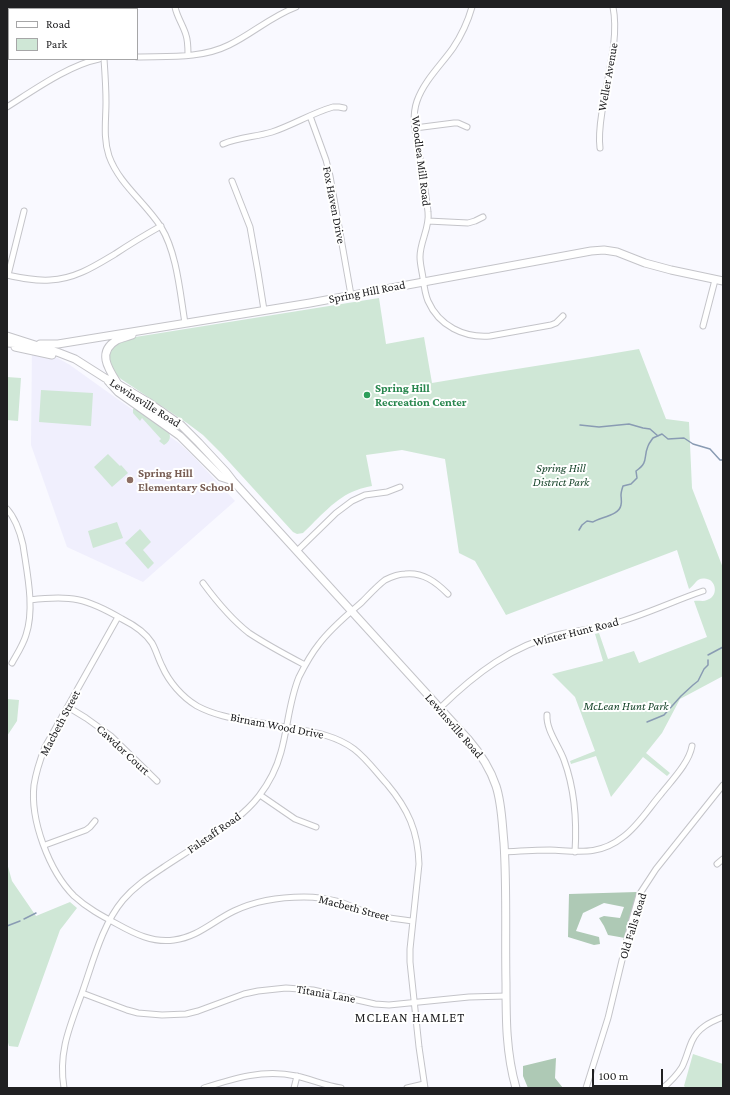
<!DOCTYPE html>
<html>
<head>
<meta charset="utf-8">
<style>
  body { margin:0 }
  #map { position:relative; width:730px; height:1095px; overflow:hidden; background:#f9f9ff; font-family:"Crimson Pro",serif }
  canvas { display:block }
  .frame { position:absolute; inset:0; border:8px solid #202022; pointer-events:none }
  .legend { position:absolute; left:8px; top:8px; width:130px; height:52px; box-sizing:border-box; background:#fff; border:1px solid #a6a6a7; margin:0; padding:5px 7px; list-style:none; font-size:12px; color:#202022 }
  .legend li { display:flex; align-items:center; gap:8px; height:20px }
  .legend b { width:20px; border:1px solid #a6a6a7 }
  .scale { position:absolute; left:592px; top:1069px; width:71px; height:18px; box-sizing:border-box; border:2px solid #202022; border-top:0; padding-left:5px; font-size:12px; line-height:14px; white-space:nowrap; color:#202022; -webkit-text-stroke:3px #fff; paint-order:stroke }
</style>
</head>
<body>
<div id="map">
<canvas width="730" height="1095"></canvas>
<div class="frame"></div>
<ul class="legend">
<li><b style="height:5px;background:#fff"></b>Road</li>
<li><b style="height:11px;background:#cfe7d6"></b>Park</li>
</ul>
<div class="scale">100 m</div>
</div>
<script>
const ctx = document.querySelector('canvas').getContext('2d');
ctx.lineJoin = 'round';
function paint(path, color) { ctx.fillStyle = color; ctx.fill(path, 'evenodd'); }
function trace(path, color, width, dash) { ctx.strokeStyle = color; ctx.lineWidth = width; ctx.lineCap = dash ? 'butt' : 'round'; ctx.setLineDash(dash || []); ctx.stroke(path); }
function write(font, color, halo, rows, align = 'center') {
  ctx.font = font + ' "Crimson Pro",serif'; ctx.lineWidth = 4; ctx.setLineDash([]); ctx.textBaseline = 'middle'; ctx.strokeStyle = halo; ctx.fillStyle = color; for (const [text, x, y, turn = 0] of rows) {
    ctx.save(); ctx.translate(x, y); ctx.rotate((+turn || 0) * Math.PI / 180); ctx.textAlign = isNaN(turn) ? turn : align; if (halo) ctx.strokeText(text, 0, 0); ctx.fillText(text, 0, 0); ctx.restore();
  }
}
const built = new Path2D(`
  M32,348L54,356L70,365L179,443L192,455L235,501L143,582L67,547L31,445Z`);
const green = new Path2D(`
  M379,298L386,344L424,337L432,383C501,371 570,361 639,349L666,419L689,422L692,488L723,568V676L680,699L662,733L646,753L670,773L667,776L643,757L611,797L596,756L571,764L570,761L595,751L575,697L552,674L603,661L595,634L599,633L608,659L634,651L639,663L707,637L694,601C699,600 703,602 707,600C717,597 717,585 710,580C697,575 697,583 689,589L677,550L506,615L475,561L459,553L445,459L402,450L366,455L372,486C367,487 361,488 357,490C336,497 318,519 303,533L297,534L293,532L221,453L203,435L187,423L121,379L114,373L107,361L112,346L123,339Z
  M7,377L21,378L18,421L7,420Z
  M41,390L93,393L91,426L39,422Z
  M136,408L168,430C171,436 171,441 164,445L159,441L161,439L142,418L140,421L133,413V409Z
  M108,454L120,466L121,465L128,473L112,487L94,467Z
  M117,522L123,538L93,548L88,531Z
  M140,529L151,542L143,550L154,563L148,569L125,543Z
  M7,699L19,700L17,721L7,736Z
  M7,863L12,881L36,916L70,902L77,908L60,930L18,1047L9,1046L7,1039Z
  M693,1054L723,1064V1088H686L684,1086Z`);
const forest = new Path2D(`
  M637,892L625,938L608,935L604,926L599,918L604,916L620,918L624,907L604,903L583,913L576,931L599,937L600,944L594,945L568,937L569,894Z
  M556,1058L555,1078L563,1088H528L523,1076V1066Z`);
const stream = new Path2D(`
  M580,425L599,427L629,424L643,428L650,429L658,436
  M579,530L582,525L587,521L593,522C600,517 619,516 621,505C622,501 621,498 621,495C621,492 622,489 623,486L631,484L637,478L636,471C649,462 643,458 648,446C649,443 651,441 653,438L662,434L668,439L684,438L693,444L710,449L720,460H723
  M708,655L723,647
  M647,722L664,715L681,696L693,685L698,681L704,669L708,665V660
  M24,919L36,913
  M7,926L20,921`);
const minor = new Path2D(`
  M175,7C177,17 183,25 186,35C188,41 188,48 188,55
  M472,7C468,21 461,36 453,48C441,65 424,81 417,101C411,118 416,135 419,152C422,172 426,192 428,212C430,228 420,241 420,257C420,264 422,271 423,278C424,286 425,294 428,301C439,326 464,338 490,336L551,325L556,323L563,316
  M137,57C167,56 201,59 229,45C252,34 270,17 296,7
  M104,59C105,73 106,87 106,102C106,120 103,138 109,156C119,184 145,202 161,227C177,253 180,293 185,323
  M7,107C34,90 69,65 99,59
  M310,116L326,160L330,176L351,295
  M415,128L454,123H458L467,127
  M223,144C239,137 256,137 272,132C293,125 312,113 333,107H339L344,108
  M600,148C598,133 601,119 603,105C608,75 619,37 613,7
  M232,181L250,227L258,272L264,310
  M428,221L468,223L475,221L483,217
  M7,275C21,278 35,281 50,280C75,279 95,266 115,254C130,244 145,235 161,226
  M8,275L24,211
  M703,326L715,280
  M7,509C16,519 20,532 23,545C27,573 35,608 26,635C23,645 17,654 12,663
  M297,551L336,513L352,501L365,495L387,492L400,487
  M203,583C217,602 231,619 249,633C267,645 286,655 305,665
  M30,600C71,595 86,598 122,619C134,625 145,632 152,643C156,650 158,658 162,666C169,682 182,697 197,706C214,715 231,718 249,721C263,723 277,726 291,728C313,732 335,735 354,749C367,759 376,772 387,784C408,809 418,831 419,864L410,949V962L419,1047L425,1088
  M118,617L45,747C40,760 36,772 34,785C30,820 49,871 74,896C87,908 102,916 117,924C135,934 153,943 174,940C198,937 213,921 234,911C255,901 280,897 304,897C316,897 329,899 340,902C350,905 359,910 368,913C383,918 398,919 413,921
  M68,707L86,718L111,736L157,781
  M440,708C475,674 512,645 561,634C577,630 595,629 612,624C643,616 673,601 703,591
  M547,715C546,730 559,746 564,760C575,790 577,821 575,852
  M260,795L295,819L316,827
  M45,845L86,830L90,827L95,821
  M504,852C520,851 535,850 550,850C578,851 599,856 623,837C638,826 649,808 661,794C672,780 689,763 692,746
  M717,864L723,859
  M82,993L127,1010L138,1013L162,1015L186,1014L198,1011L244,994L258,991L286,988L313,990L375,1004L389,1005L469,997L506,996
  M64,1088C58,1052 70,1026 82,993C93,962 102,925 123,900C135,886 149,877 164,867C179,857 194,848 208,838C227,826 245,814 259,796C269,783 277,767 281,752C288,727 289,701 299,677C305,665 311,654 319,644C331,628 347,615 362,602C369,595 377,586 385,580C391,577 398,574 405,574C423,572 436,582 448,594
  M204,1088C235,1078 264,1069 296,1076C311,1079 325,1086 341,1088
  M294,1088L297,1076
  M407,1088L424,1084
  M586,1088L608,1018L631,923L639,895L656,869L723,785
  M663,1088C670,1082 677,1075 682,1067C686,1059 688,1050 692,1041C698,1028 710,1022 723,1017`);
const secondary = new Path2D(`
  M7,336L57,352L75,359L105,378L118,384L148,402L181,425L199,443L226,472L233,481L468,739C480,753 490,768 496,786C502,804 502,824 504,843C507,889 505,936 506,983C506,1019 506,1053 516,1088
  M7,343L24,344
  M40,344H58L310,303L591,251L604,250L617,252L645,263L671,270L723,281
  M15,347L52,355
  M108,381L118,392L180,436L221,477L233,481
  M118,384C109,370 96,352 117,340C121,338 127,337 132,335`);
const markers = [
  [367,395,4,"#2e9e5b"],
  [130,480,4,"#8d6e63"]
];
const streetNames = [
  ["Weller Avenue",608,77,-80],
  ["Woodlea Mill Road",421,161,83],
  ["Fox Haven Drive",334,205,79],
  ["Spring Hill Road",367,292,-11],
  ["Lewinsville Road",145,403,32],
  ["Winter Hunt Road",576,632,-14],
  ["Macbeth Street",60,723,-62],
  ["Birnam Wood Drive",277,726,11],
  ["Lewinsville Road",454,726,49],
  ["Cawdor Court",123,750,43],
  ["Falstaff Road",214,833,-35],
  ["Macbeth Street",354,908,15],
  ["Old Falls Road",633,926,-73],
  ["Titania Lane",326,994,10]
];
const leisureNames = [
  ["Spring Hill",375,388],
  ["Recreation Center",375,402]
];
const parkNames = [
  ["Spring Hill",561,468],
  ["District Park",561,482],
  ["McLean Hunt Park",626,706]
];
const educationNames = [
  ["Spring Hill",138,473],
  ["Elementary School",138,487]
];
const neighbourhoodNames = [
  ["MCLEAN HAMLET",410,1018]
];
paint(built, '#f0effd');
paint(green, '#cfe7d6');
paint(forest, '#aec9b5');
trace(stream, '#899bb3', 1.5);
trace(minor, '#c4c4c9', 7);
trace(secondary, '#c4c4c9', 9);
trace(minor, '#fff', 5);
trace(secondary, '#fff', 7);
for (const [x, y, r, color] of markers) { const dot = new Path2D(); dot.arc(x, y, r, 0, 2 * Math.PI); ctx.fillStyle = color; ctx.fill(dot); trace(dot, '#fff', 1.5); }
write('12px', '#202022', '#fff', streetNames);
write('bold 12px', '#27864d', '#fff', leisureNames, 'left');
write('italic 12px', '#103f24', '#fff', parkNames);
write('bold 12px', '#785e54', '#fff', educationNames, 'left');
ctx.letterSpacing = '1px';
write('13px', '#202022', '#fff', neighbourhoodNames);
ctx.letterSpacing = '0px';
</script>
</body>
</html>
